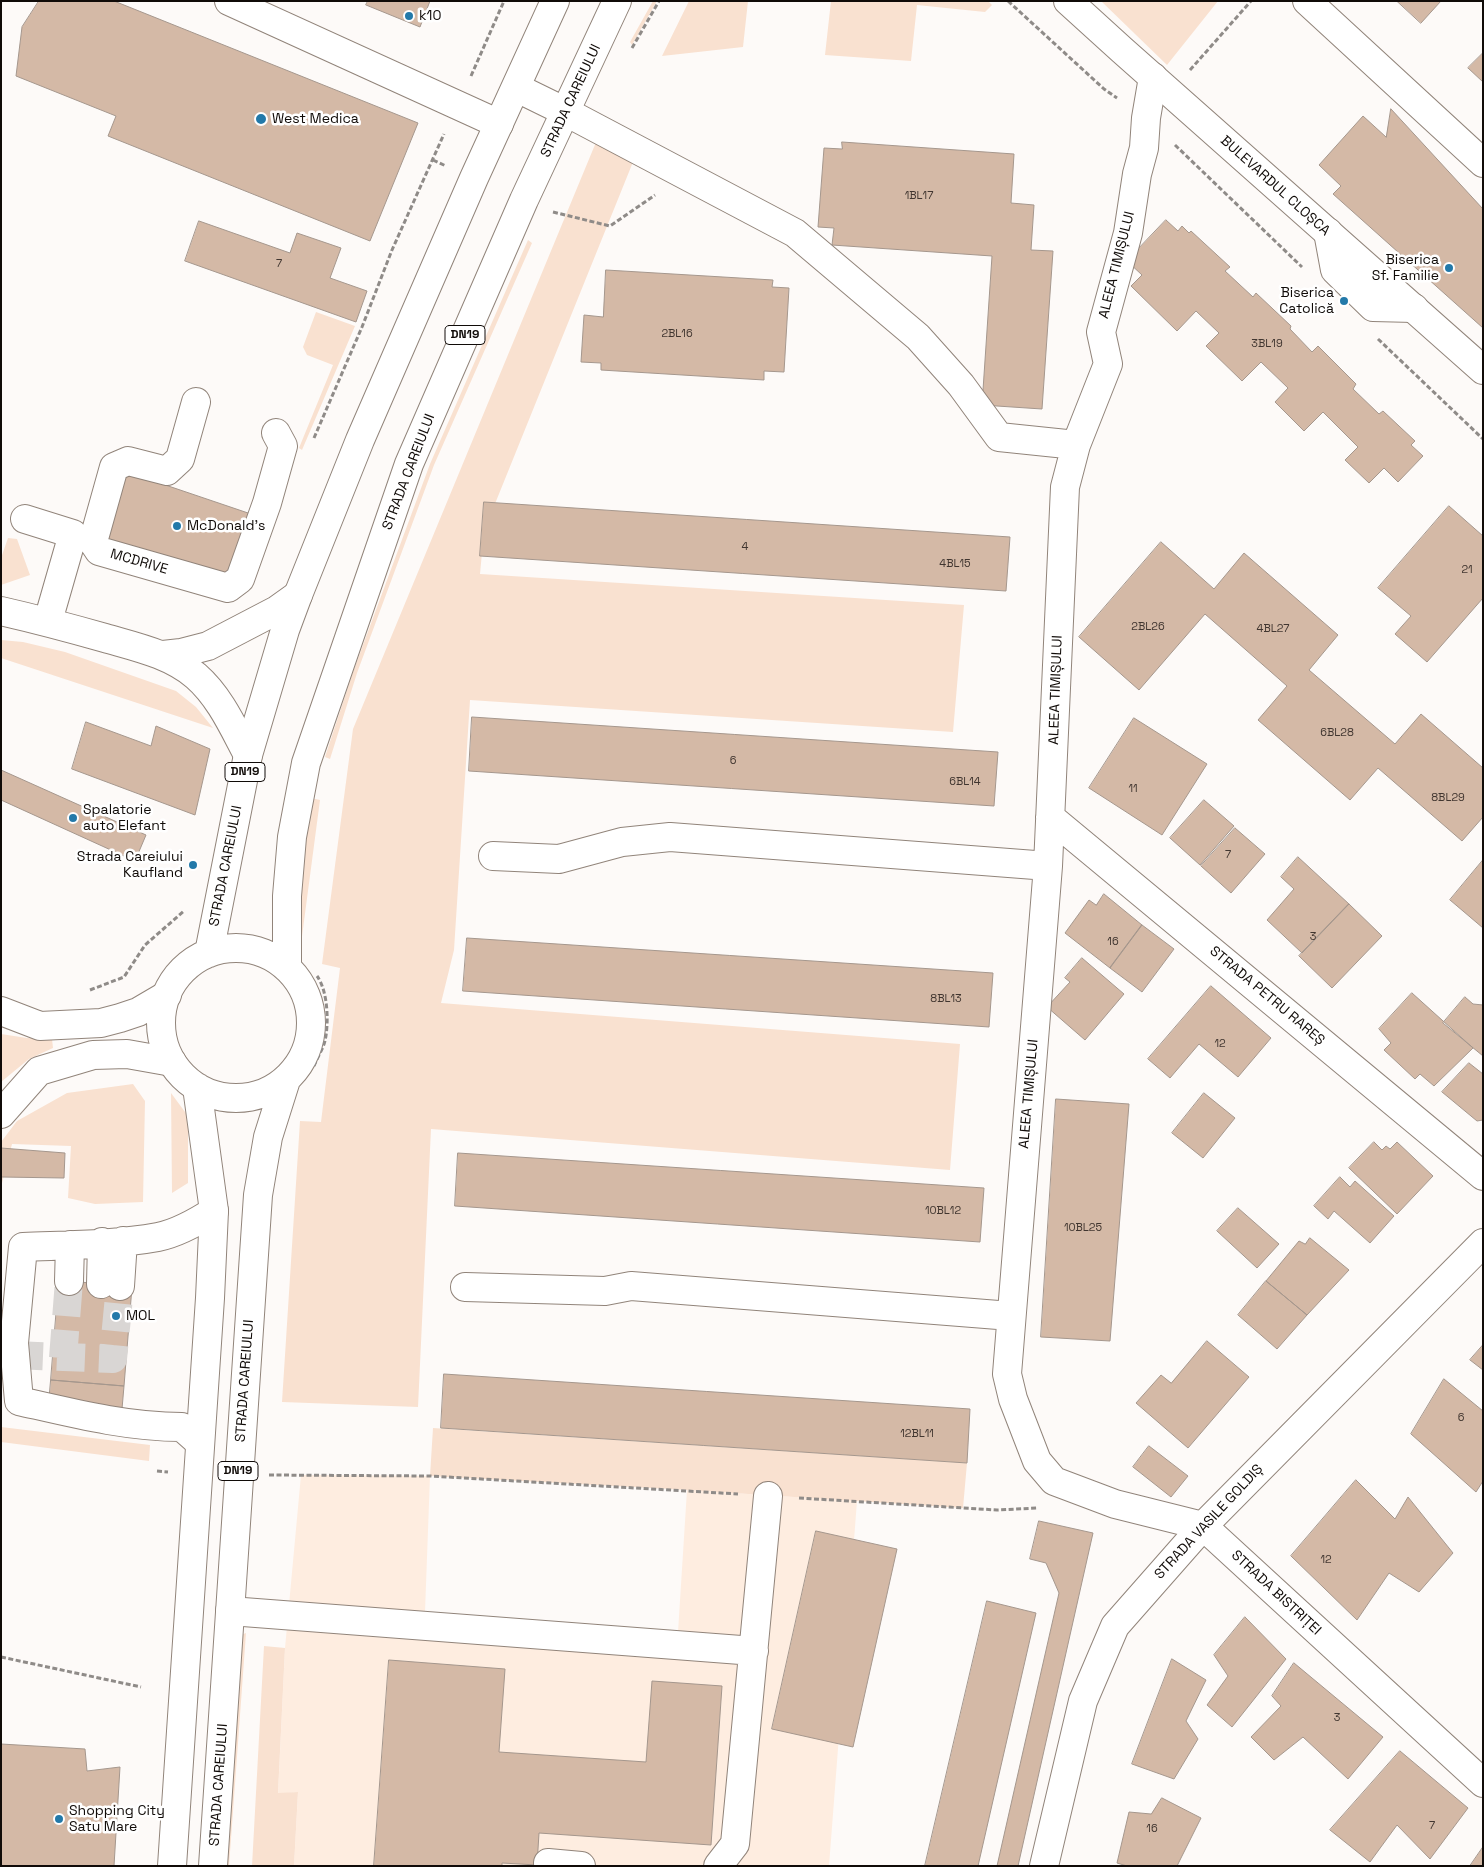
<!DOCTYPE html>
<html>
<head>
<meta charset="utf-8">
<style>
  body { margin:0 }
  #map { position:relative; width:1484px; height:1867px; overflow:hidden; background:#fdfaf8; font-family:"Space Grotesk",sans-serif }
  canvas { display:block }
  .frame { position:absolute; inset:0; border:2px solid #100b08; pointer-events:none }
</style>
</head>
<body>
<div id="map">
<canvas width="1484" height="1867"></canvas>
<div class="frame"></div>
</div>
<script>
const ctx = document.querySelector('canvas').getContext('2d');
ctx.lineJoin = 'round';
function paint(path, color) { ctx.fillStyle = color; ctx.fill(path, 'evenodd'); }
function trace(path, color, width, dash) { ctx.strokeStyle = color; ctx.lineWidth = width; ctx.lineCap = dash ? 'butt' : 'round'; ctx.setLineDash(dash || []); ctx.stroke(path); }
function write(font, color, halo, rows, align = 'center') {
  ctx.font = font + ' "Space Grotesk",sans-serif'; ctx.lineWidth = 5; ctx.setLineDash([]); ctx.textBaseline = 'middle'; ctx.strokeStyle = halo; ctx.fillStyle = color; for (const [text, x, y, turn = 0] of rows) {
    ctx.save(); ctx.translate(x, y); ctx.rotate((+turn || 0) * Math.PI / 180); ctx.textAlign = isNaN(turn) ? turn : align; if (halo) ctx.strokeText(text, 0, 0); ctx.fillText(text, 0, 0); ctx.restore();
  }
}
const built = new Path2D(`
  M301,1475L430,1476L425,1612L678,1632L687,1490L857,1501L829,1866H294L298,1792L278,1794L285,1648Z`);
const green = new Path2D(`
  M653,1H657L632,45L630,42Z
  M689,1H748L743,47L662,56Z
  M831,1H988L992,5L985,12L917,5L911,61L825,55Z
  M1101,1H1218L1167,65Z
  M599,135L635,157L484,531L480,574L964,605L953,732L470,700L454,950L441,1003L960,1044L950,1170L431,1129L418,1407L282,1402L300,1121L321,1122L340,968L322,964L353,729Z
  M528,240L532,243L434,465L357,673L330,759L325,757L353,672L430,464Z
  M316,312L355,326L302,450L299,448L333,365L307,355L303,347Z
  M8,538L17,539L30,575L1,585V558Z
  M1,640L23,642L65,652L176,691L196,707L213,728L1,658Z
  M311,798L320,800L299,959L294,938Z
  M1,1034L27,1038L52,1039L53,1048L29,1059L1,1082Z
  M133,1084L145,1101L143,1202L95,1204L68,1198L71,1146L12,1144L1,1187V1142L17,1121L67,1093Z
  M171,1093L188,1116V1183L172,1193Z
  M1,1427L150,1445L149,1461L1,1442Z
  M433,1428L967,1463L963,1508L687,1490L430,1476Z
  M246,1633L229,1866H220L236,1637Z
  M264,1646L285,1648L278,1793L298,1792L294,1866H252Z`);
const building = new Path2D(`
  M39,1H114L418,123L370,241L108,136L116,116L16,76L22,27Z
  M368,1H430L420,27L366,5Z
  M1397,1H1441L1421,23Z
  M1483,53V82L1468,68Z
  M1391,109L1483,209V328L1333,194L1341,186L1319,165L1363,116L1386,137Z
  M842,142L1014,154L1011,203L1034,205L1031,250L1053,251L1042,409L982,405L992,256L832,245L834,228L818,227L824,148L842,149Z
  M1166,220L1178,231L1182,226L1189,233L1191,231L1230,267L1225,271L1253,297L1256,293L1291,326L1290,329L1312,352L1318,346L1356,384L1353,389L1379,414L1383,411L1415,441L1411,445L1423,456L1398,482L1384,468L1369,483L1345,460L1358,447L1323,412L1304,431L1275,402L1288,388L1261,362L1242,381L1206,346L1219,333L1196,311L1177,331L1131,286L1142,275L1127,261Z
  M199,221L290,253L297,233L341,248L330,278L367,291L356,322L185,261Z
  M606,270L773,280L772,287L789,288L784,372L764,371V380L601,370V363L581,362L584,315L603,317Z
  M124,471L251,514L229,581L102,538Z
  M484,502L1010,537L1006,591L480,556Z
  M1449,506L1483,536V598L1427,662L1395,634L1411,616L1378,588Z
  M1161,542L1214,589L1244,553L1338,635L1309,670L1395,744L1421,714L1483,768V817L1462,841L1378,768L1350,800L1258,720L1287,686L1205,614L1139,690L1079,637Z
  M472,717L998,752L994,806L469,771Z
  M1134,718L1207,764L1162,835L1089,788Z
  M86,722L151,746L156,726L210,749L195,815L72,769Z
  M1,770L146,835L135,861L1,800Z
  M1204,800L1234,826L1200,865L1170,838Z
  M1235,828L1265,854L1231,893L1201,866Z
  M1298,857L1349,904L1302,953L1267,920L1294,889L1281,877Z
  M1483,860V928L1450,900Z
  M1104,894L1142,925L1110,968L1065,933L1089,900L1096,905Z
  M1349,904L1382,936L1332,988L1299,956Z
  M1142,925L1174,949L1142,992L1110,968Z
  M467,938L993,973L989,1027L463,991Z
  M1082,958L1124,994L1085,1040L1047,1007L1070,982L1065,978Z
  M1211,986L1271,1038L1238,1077L1199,1044L1170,1078L1148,1059Z
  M1412,993L1473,1048L1434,1086L1420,1074L1415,1079L1384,1050L1391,1043L1379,1029Z
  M1465,997L1473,1004L1483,1005V1056L1443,1023Z
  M1469,1063L1483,1074V1120L1477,1121L1442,1092Z
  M1204,1093L1235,1118L1203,1158L1172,1133Z
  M1056,1099L1129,1104L1110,1341L1041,1337Z
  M1374,1142L1382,1150L1386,1146L1390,1149L1397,1142L1433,1176L1397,1214L1349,1168Z
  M1,1148L65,1153L64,1178L1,1177Z
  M458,1153L984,1188L980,1242L455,1206Z
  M1340,1177L1350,1187L1355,1181L1394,1216L1370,1243L1334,1211L1328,1219L1314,1206Z
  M1238,1208L1279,1244L1257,1268L1217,1231Z
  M1310,1238L1349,1270L1307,1315L1266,1281L1299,1241L1305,1244Z
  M59,1280L132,1287L124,1386L51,1380Z
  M1266,1281L1307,1315L1277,1349L1238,1315Z
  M1207,1341L1249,1377L1188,1448L1136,1403L1161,1375L1171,1383Z
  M1483,1345V1370L1470,1360Z
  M444,1374L970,1409L967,1463L441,1428Z
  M1444,1379L1483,1411V1481L1476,1492L1411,1434Z
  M51,1380L124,1386L122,1409L49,1403Z
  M1149,1446L1188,1476L1171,1497L1133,1467Z
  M1356,1480L1395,1519L1408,1497L1453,1553L1419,1592L1389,1573L1357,1620L1291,1556Z
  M1039,1521L1093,1533L1018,1866H997L1059,1593L1046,1563L1030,1559Z
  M816,1531L897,1549L853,1747L772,1729Z
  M987,1601L1036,1613L978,1866H925Z
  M1245,1617L1286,1659L1232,1727L1207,1705L1228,1676L1214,1655Z
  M1172,1659L1206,1680L1186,1721L1198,1739L1174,1779L1132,1764Z
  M389,1660L505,1669L499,1752L646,1762L652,1681L722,1686L711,1845L539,1833L537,1865L502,1863V1866H374Z
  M1294,1663L1383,1737L1348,1779L1303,1737L1274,1760L1251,1737L1281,1706L1272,1696Z
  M1,1744L85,1749L87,1771L120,1767L114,1866H1Z
  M1400,1751L1468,1808L1430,1859L1397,1825L1370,1862L1330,1830Z
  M1162,1798L1201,1818L1177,1866H1127L1117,1863L1129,1812L1151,1814Z
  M1483,1847V1866H1470Z`);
const minorTunnel = new Path2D(`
  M15,1355L113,1359L120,1286
  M63,1358L69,1281`);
const path = new Path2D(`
  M1008,1L1104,89L1117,98
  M632,48L659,1
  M1190,70L1251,1
  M471,76L504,1
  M1175,145L1302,267
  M433,160L446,166
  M553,212L610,226L655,195
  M1378,339L1483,439
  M314,438L362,327L392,250L444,134
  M90,990L124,977L145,945L184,911
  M314,1066C317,1058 323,1049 325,1041C329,1023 328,991 317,976
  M157,1471L168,1472
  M269,1475L430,1476L738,1494
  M799,1498L997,1510L1037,1508
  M1,1657L141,1687`);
const minor = new Path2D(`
  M229,1L499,124
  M1153,77L1146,118L1144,148L1137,174L1128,233L1101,332L1108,364L1076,445L1065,487L1048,866L1007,1374L1013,1399L1037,1461L1054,1481L1115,1504L1203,1526L1483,1783
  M517,88L566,112L795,233L918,337L961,385L999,437L1076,445
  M1328,232L1335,270L1373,307L1414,308
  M196,402L180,459L167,471L128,461L114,467L93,542L99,551L228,588L240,579L267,503L283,446L276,433
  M25,519L73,534L48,621
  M1,611C36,619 70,628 105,638C136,647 170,654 196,676C220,697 233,727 248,755
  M163,655L181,653L208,646L277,610L298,595
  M1050,817L1483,1176
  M493,856L559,859L622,842L670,837L1048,866
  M1,1011L40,1026L101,1023L120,1018L138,1012L167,995
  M1,1114L39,1071L93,1055L127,1054L172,1062
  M69,1281L70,1245
  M101,1284L102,1242
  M120,1286L123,1241
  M465,1287L605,1291L631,1286L1011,1316
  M200,1443L182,1427C126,1427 72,1413 19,1401L14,1343L23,1247C67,1245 114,1245 158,1237C178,1233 197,1222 214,1211
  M230,1611L754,1651
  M548,1863L581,1866
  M718,1866L735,1844L768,1496
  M1044,1866L1083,1701L1115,1626L1203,1526L1483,1243`);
const major = new Path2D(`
  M1068,1L1122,50L1483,370
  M1307,1L1483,163
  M161 1023a75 75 0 1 1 150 0a75 75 0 1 1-150 0Z
  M209,953L248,755L285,630L298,595L360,440L474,178L555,1
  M287,968V896L292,837L306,763L409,464L524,200L617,1
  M172,1866L210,1298L214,1211L197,1087
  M213,1866L258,1195L268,1137L286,1080`);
const markers = [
  [409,16,5,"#2379a9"],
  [261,119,6,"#2379a9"],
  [1449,268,5,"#2379a9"],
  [1344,301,5,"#2379a9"],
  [177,526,5,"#2379a9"],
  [73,818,5,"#2379a9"],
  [193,865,5,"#2379a9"],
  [116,1316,5,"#2379a9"],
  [59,1819,5,"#2379a9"]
];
const numberNames = [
  ["1BL17",919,196],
  ["7",279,264],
  ["2BL16",677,334],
  ["3BL19",1267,344],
  ["4",745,547],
  ["4BL15",955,564],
  ["21",1467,570],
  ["2BL26",1148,627],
  ["4BL27",1273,629],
  ["6BL28",1337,733],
  ["6",733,761],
  ["6BL14",965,782],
  ["11",1133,789],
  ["8BL29",1448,798],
  ["7",1228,855],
  ["3",1313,937],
  ["16",1113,942],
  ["8BL13",946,999],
  ["12",1220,1044],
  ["10BL12",943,1211],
  ["10BL25",1083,1228],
  ["6",1461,1418],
  ["12BL11",917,1434],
  ["12",1326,1560],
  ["3",1337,1718],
  ["7",1432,1826],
  ["16",1152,1829]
];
const shields = [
  [465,335,40],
  [245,772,40],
  [238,1471,40]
];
const shieldNames = [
  ["DN19",465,335],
  ["DN19",245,772],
  ["DN19",238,1471]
];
const poiNames = [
  ["k10",419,16],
  ["West Medica",272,119],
  ["Biserica",1439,260,"right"],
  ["Sf. Familie",1439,276,"right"],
  ["Biserica",1334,293,"right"],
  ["Catolică",1334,309,"right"],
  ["McDonald's",187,526],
  ["Spalatorie",83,810],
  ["auto Elefant",83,826],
  ["Strada Careiului",183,857,"right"],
  ["Kaufland",183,873,"right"],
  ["MOL",126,1316],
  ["Shopping City",69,1811],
  ["Satu Mare",69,1827]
];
const streetNames = [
  ["STRADA CAREIULUI",571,101,-65],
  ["BULEVARDUL CLOȘCA",1275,186,42],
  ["ALEEA TIMIȘULUI",1117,265,-76],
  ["STRADA CAREIULUI",409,472,-69],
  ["MCDRIVE",139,562,16],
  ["ALEEA TIMIȘULUI",1056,690,-88],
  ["STRADA CAREIULUI",226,866,-79],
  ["STRADA PETRU RAREȘ",1267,996,40],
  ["ALEEA TIMIȘULUI",1029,1094,-85],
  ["STRADA CAREIULUI",245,1381,-86],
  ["STRADA VASILE GOLDIȘ",1209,1522,-47],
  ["STRADA BISTRIȚEI",1276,1593,43],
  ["STRADA CAREIULUI",219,1785,-86]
];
paint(built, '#feede0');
paint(green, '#f9e1d0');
paint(building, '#d4b9a6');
trace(building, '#a5978d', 1);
trace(minorTunnel, '#d9d6d4', 28, [28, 14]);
trace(minor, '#91847a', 30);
trace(major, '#91847a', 30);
trace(path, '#8f8b88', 3, [5, 2.5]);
trace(minor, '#fff', 28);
trace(major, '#fff', 28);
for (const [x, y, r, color] of markers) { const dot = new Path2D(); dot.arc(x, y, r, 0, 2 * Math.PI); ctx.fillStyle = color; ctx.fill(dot); trace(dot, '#fff', 2); }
write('11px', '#413630', null, numberNames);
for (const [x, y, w] of shields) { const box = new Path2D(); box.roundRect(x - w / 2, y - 9.5, w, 19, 4); ctx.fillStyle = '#fff'; ctx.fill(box); trace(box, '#100b08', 1); }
write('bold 12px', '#100b08', null, shieldNames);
write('14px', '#100b08', '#fff', poiNames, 'left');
write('14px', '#100b08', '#fff', streetNames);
</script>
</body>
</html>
